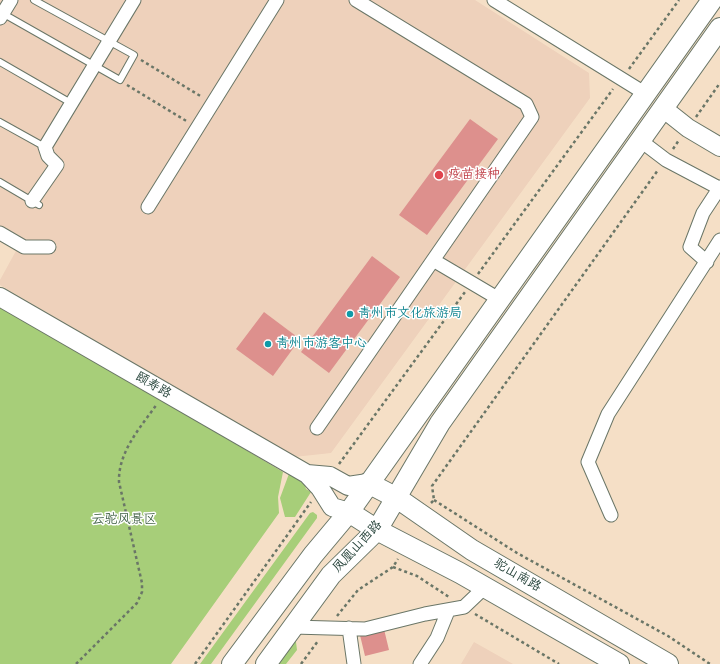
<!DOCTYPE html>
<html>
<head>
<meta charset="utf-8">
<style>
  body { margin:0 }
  canvas { display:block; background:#f5dfc6 }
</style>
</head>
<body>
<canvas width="720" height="664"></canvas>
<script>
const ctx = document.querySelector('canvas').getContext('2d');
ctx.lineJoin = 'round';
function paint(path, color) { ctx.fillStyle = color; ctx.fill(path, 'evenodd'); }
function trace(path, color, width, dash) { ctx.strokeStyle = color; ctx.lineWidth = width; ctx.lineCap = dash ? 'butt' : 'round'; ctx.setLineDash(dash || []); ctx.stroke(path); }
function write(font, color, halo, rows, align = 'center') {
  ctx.font = font + ' "Architects Daughter","LXGW WenKai TC",sans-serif'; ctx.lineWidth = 3; ctx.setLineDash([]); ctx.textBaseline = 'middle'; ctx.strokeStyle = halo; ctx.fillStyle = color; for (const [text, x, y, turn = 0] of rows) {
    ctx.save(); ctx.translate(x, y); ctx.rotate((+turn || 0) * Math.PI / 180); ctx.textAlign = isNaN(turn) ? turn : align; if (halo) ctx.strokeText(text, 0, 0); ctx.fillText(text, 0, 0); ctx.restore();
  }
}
const built = new Path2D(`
  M0,0H475L589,73L590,98L331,453L294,457L0,285V280L17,249L0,239Z
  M474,642L513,664H461Z`);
const green = new Path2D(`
  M0,304L283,472L278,497L279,513L171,664H0Z
  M290,471L303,478L306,489L311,492L295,517H285L280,498Z
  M313,512L317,515V518L211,664H200L310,513Z
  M293,640L296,642L297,650L286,664H272Z`);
const building = new Path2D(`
  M470,119L498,139L427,235L399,215Z
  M372,256L400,277L329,373L301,352Z
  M264,312L300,339L273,376L236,349Z
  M383,625L389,650L365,656L359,631Z`);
const path = new Path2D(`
  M141,60L202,97
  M629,69L679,0
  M127,85L188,122
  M696,117L720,83
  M673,149L679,140
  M478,274L613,89
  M339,464L465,292
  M434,500L517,553L668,636L710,664
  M431,503L434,500L432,486L658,170
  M393,567L417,576L449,597
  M475,614L559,664
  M337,616L358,590L393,567L398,559
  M76,664L137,603L142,592V583L119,482C118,452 140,428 157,404
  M195,664L311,502
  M301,664L318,641`);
const lane = new Path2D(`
  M2,13L120,80L134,55L34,0
  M0,62L71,103
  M0,122L45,147
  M0,182L39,205`);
const street = new Path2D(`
  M494,0L646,94
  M0,18L11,0
  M641,141L666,160L719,188
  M32,201L57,165L48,156L45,147L134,0
  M148,207L277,0
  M0,233L24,247H49
  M433,260L499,299
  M707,262L690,247L703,213L720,187
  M317,428L532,117L526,104L356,0
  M611,515L588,462L608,414L720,240
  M293,627L365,629L425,614L464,607L485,587
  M349,628L354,664
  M420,664L437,638L448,611`);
const secondary = new Path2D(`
  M664,109L688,128L720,147
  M0,297L307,474L320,488L332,507L349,512
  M307,474L330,476L348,486L368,483`);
const primary = new Path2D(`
  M368,483L397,498L472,550L668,664
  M349,512L377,530L460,573L619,664
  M232,664L313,555L349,512L712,0
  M266,664L331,575L377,530L440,423L720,28`);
const markers = [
  [439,175,5,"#e0444e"],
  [350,314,4,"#0f9aa8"],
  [268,344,4,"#0f9aa8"]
];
const healthNames = [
  ["疫苗接种",448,175]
];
const cultureNames = [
  ["青州市文化旅游局",358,314],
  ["青州市游客中心",276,344]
];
const streetNames = [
  ["颐寿路",153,386,30],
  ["凤凰山西路",358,547,-47],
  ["驼山南路",517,576,30]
];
const parkNames = [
  ["云驼风景区",124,520]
];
paint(built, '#eed1bb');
paint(green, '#a7ce79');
paint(building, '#dd908d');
trace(lane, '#6a7667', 8);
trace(street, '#6a7667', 15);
trace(secondary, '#6a7667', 20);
trace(primary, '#6a7667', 22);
trace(path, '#6a7667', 2.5, [3, 3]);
trace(lane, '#fff', 6);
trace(street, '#fff', 13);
trace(secondary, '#fff', 18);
trace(primary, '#fff', 20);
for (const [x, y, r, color] of markers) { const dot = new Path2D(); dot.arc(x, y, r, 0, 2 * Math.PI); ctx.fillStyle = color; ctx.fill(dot); trace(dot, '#fff', 1.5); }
write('13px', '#be3a42', '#fff', healthNames, 'left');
write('13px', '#0d838f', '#fff', cultureNames, 'left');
write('13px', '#1f3d34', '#fff', streetNames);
write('13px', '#416145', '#fff', parkNames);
</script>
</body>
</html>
